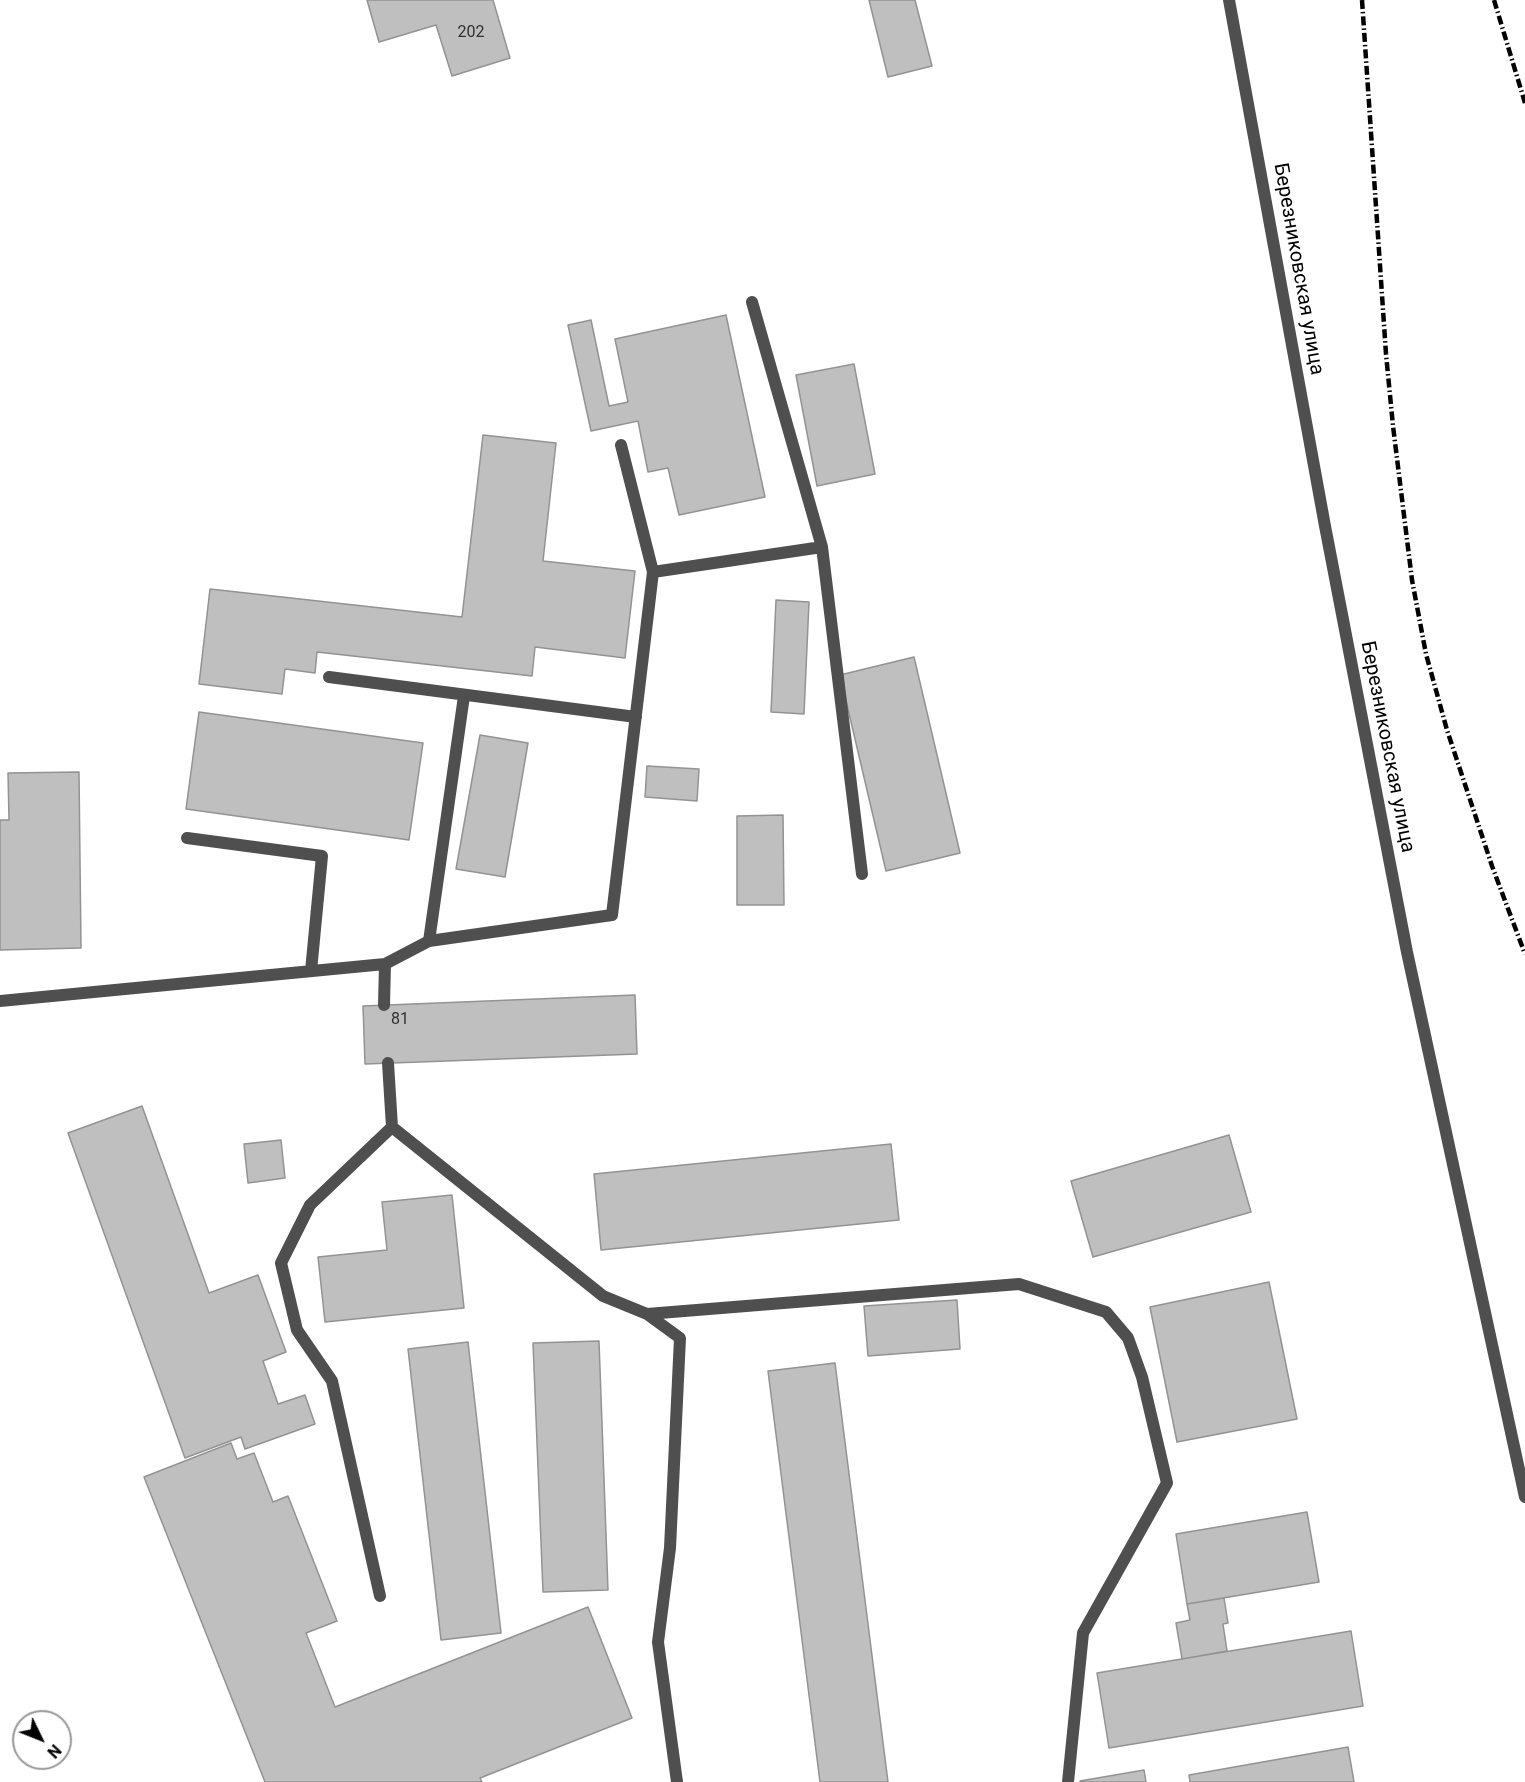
<!DOCTYPE html>
<html>
<head>
<meta charset="utf-8">
<style>
  body { margin:0 }
  #map { position:relative; width:1525px; height:1782px; overflow:hidden; background:#fff; font-family:Roboto,sans-serif }
  canvas { display:block }
  .north { position:absolute; left:12px; top:1710px; width:60px; height:60px; box-sizing:border-box; background:#fff; border:2px solid #999; border-radius:50%; rotate:133deg; font-size:16px; font-weight:700; line-height:24px; text-align:center; color:#000 }
  .north::after { content:''; display:block; margin:auto; width:21px; height:27px; background:#000; clip-path:polygon(50% 0,100% 100%,50% 72%,0 100%) }
</style>
</head>
<body>
<div id="map">
<canvas width="1525" height="1782"></canvas>
<div class="north">N</div>
</div>
<script>
const ctx = document.querySelector('canvas').getContext('2d');
ctx.lineJoin = 'round';
function paint(path, color) { ctx.fillStyle = color; ctx.fill(path, 'evenodd'); }
function trace(path, color, width, dash) { ctx.strokeStyle = color; ctx.lineWidth = width; ctx.lineCap = dash ? 'butt' : 'round'; ctx.setLineDash(dash || []); ctx.stroke(path); }
function write(font, color, halo, rows, align = 'center') {
  ctx.font = font + ' Roboto,sans-serif'; ctx.lineWidth = 4.5; ctx.setLineDash([]); ctx.textBaseline = 'middle'; ctx.strokeStyle = halo; ctx.fillStyle = color; for (const [text, x, y, turn = 0] of rows) {
    ctx.save(); ctx.translate(x, y); ctx.rotate((+turn || 0) * Math.PI / 180); ctx.textAlign = isNaN(turn) ? turn : align; if (halo) ctx.strokeText(text, 0, 0); ctx.fillText(text, 0, 0); ctx.restore();
  }
}
const building = new Path2D(`
  M367,0H493L510,58L452,76L436,25L379,42Z
  M869,0H915L932,66L888,77Z
  M726,315L765,497L679,515L668,468L648,472L638,421L591,431L568,325L591,320L609,406L628,402L615,339Z
  M854,364L875,474L817,486L796,375Z
  M483,435L556,443L543,561L635,571L625,658L535,647L532,676L317,652L315,673L285,669L282,694L199,684L210,589L462,617Z
  M776,600L809,602L804,714L771,712Z
  M914,657L960,853L886,871L840,675Z
  M199,712L423,743L409,840L186,809Z
  M480,735L528,743L505,877L456,869Z
  M647,766L699,769L697,801L645,797Z
  M79,772L81,948L0,950V820H9L8,773Z
  M783,815L784,905H737V816Z
  M635,995L637,1054L365,1064L363,1006Z
  M142,1106L209,1293L258,1275L286,1352L263,1361L278,1404L305,1395L315,1424L245,1449L241,1437L185,1458L68,1133Z
  M1229,1135L1251,1212L1093,1257L1071,1181Z
  M281,1140L285,1178L248,1183L244,1144Z
  M891,1144L899,1220L601,1250L594,1174Z
  M452,1195L464,1308L325,1322L318,1257L387,1250L382,1202Z
  M1269,1282L1297,1419L1177,1442L1150,1307Z
  M957,1300L960,1349L868,1356L864,1306Z
  M599,1341L608,1590L543,1592L533,1343Z
  M468,1342L501,1633L441,1640L408,1349Z
  M835,1363L888,1782H820L768,1371Z
  M231,1443L237,1459L254,1453L273,1502L288,1496L337,1621L306,1633L335,1707L588,1607L632,1718L480,1778L482,1782H265L144,1477Z
  M1307,1512L1319,1582L1187,1604L1176,1534Z
  M1224,1598L1228,1623L1223,1624L1227,1651L1182,1659L1176,1623L1190,1620L1187,1604Z
  M1351,1631L1363,1706L1109,1748L1097,1673Z
  M1348,1747L1354,1782H1190L1189,1775Z
  M1144,1770L1146,1782H1080V1781Z`);
const service = new Path2D(`
  M752,302L822,547
  M621,445L653,572
  M329,677L636,717
  M187,838L322,856L311,971
  M429,941L464,696
  M0,1001L385,964L429,941L612,915L653,572L822,547L862,874
  M384,1005L385,964
  M388,1063L392,1127L603,1296L647,1314L680,1338L670,1548L658,1642L677,1782
  M647,1314L1019,1284L1106,1312L1128,1338L1142,1377L1167,1483L1083,1633L1068,1782
  M380,1596L332,1381L297,1330L281,1263L310,1205L392,1127`);
const tertiary = new Path2D(`
  M1229,0L1325,526L1407,952L1525,1497`);
const rail = new Path2D(`
  M1362,0L1386,354L1393,426L1412,580L1426,654L1447,730L1492,866L1525,954
  M1494,0L1525,103`);
const numberNames = [
  ["202",471,33],
  ["81",400,1020]
];
const streetNames = [
  ["Березниковская улица",1298,269,80],
  ["Березниковская улица",1387,747,79]
];
paint(building, '#bfbfbf');
trace(building, '#939393', 1.5);
trace(service, '#4f4f4f', 12);
trace(tertiary, '#4f4f4f', 12);
trace(rail, '#000', 4.5, [9, 3, 1.5, 3]);
write('16px', '#303030', null, numberNames);
write('20px', '#000', '#fff', streetNames);
</script>
</body>
</html>
